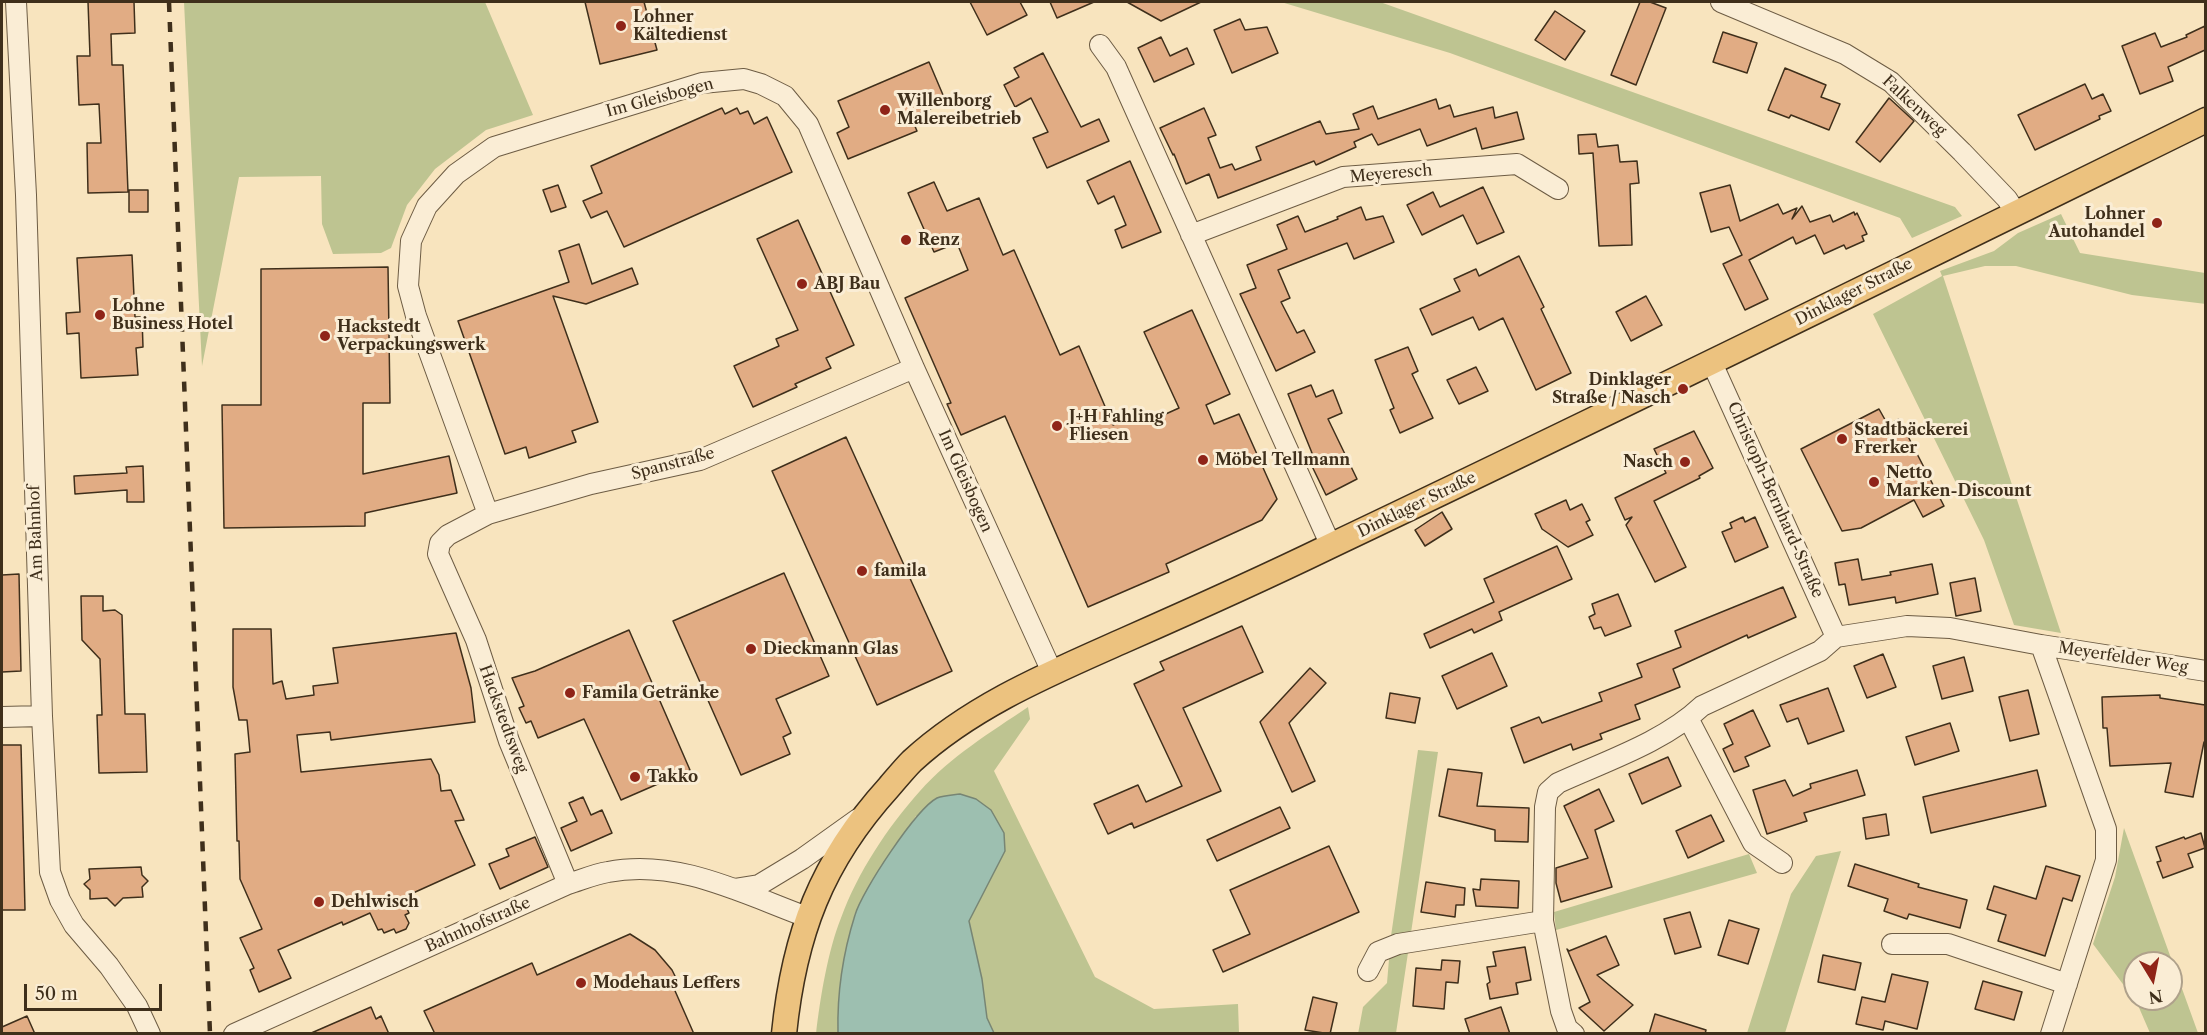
<!DOCTYPE html>
<html>
<head>
<meta charset="utf-8">
<style>
  body { margin:0 }
  #map { position:relative; width:2207px; height:1035px; overflow:hidden; background:#f8e4be; font-family:"Libre Caslon Text",serif }
  canvas { display:block }
  .frame { position:absolute; inset:0; border:3px solid #3f2f1b; pointer-events:none }
  .north { position:absolute; left:2123px; top:951px; width:60px; height:60px; box-sizing:border-box; background:#faedd5; border:2px solid #afa18b; border-radius:50%; rotate:170deg; font-size:16px; font-weight:700; line-height:24px; text-align:center; color:#3f2f1b }
  .north::after { content:''; display:block; margin:auto; width:21px; height:27px; background:#8f2418; clip-path:polygon(50% 0,100% 100%,50% 72%,0 100%) }
  .scale { position:absolute; left:24px; top:984px; width:138px; height:27px; box-sizing:border-box; border:3px solid #3f2f1b; border-top:0; padding-left:8px; font-size:18px; line-height:21px; white-space:nowrap; color:#3f2f1b; -webkit-text-stroke:4px #faedd5; paint-order:stroke }
</style>
</head>
<body>
<div id="map">
<canvas width="2207" height="1035"></canvas>
<div class="frame"></div>
<div class="north">N</div>
<div class="scale">50 m</div>
</div>
<script>
const ctx = document.querySelector('canvas').getContext('2d');
ctx.lineJoin = 'round';
function paint(path, color) { ctx.fillStyle = color; ctx.fill(path, 'evenodd'); }
function trace(path, color, width, dash) { ctx.strokeStyle = color; ctx.lineWidth = width; ctx.lineCap = dash ? 'butt' : 'round'; ctx.setLineDash(dash || []); ctx.stroke(path); }
function write(font, color, halo, rows, align = 'center') {
  ctx.font = font + ' "Libre Caslon Text",serif'; ctx.lineWidth = 6; ctx.setLineDash([]); ctx.textBaseline = 'middle'; ctx.strokeStyle = halo; ctx.fillStyle = color; for (const [text, x, y, turn = 0] of rows) {
    ctx.save(); ctx.translate(x, y); ctx.rotate((+turn || 0) * Math.PI / 180); ctx.textAlign = isNaN(turn) ? turn : align; if (halo) ctx.strokeText(text, 0, 0); ctx.fillText(text, 0, 0); ctx.restore();
  }
}
const green = new Path2D(`
  M184,2H485L533,115L486,130L435,169L407,205L391,248L381,253L333,254L322,224L321,176L239,177L202,366Z
  M1281,2H1380L1955,207L1962,216L1912,238L1900,218L1450,53Z
  M2061,214L2080,253L2205,273L2206,304L2132,295L2016,266H1985L1943,276L2061,633L2014,625L1984,540L1873,314L1942,276L1940,271L1994,251L2018,233Z
  M1028,707L1030,719L994,771L1095,977L1154,1009L1238,1004L1239,1033H994L987,1018L982,979L969,921L1005,851L916,816L876,875L855,913L840,983L838,1033L816,1034C820,999 828,950 841,918C858,872 887,828 920,791C950,757 991,732 1028,707Z
  M1418,750L1438,752L1396,1033L1358,1034L1363,1007L1387,983L1391,936Z
  M2124,828L2198,1033H2150L2137,1003L2093,944L2115,877ZM2135,963H2171V999H2135Z
  M1841,851L1785,1033H1747L1791,894L1816,856Z
  M1749,854L1757,873L1556,930L1554,912Z`);
const water = new Path2D(`
  M960,794L976,799L991,810L1004,833L1005,851L969,921L982,979L987,1018L994,1033H838C837,994 843,953 855,915C862,891 916,809 937,798C944,795 953,795 960,794Z`);
const building = new Path2D(`
  M88,2H134L135,33L111,34L112,65H123L128,192L88,193L87,143H101L99,104L79,105L77,56H90Z
  M585,2H644L657,50L600,64Z
  M970,2H1020L1027,15L987,35Z
  M1050,2H1094L1057,18Z
  M1127,2H1201L1161,21Z
  M1640,2H1650L1666,8L1636,85L1611,75Z
  M1555,11L1585,31L1565,60L1535,40Z
  M1240,19L1245,30L1267,27L1278,53L1232,73L1214,30Z
  M2205,26V50L2168,67L2173,81L2140,94L2122,46L2155,33L2161,47L2187,37L2186,35Z
  M1723,32L1757,43L1747,73L1713,62Z
  M1161,37L1170,56L1187,48L1194,64L1154,82L1138,48Z
  M1043,53L1081,127L1099,119L1109,141L1047,168L1033,138L1048,132L1031,98L1015,107L1004,85L1019,77L1014,68Z
  M929,62L946,102L911,117L917,131L848,159L837,133L849,127L838,101Z
  M1785,68L1826,85L1821,97L1840,104L1829,130L1791,115L1789,118L1768,110Z
  M2085,84L2092,99L2103,94L2111,111L2099,116L2100,119L2035,150L2018,115Z
  M1889,98L1914,121L1880,162L1856,142Z
  M1436,99L1439,109L1450,105L1454,117L1493,107L1495,118L1517,112L1524,139L1482,149L1476,128L1427,146L1420,129L1378,145L1372,134L1354,142L1356,147L1316,165L1314,161L1218,198L1209,174L1186,184L1174,154L1173,155L1160,128L1204,108L1216,135L1208,138L1220,168L1232,164L1235,170L1261,160L1256,147L1320,121L1326,134L1359,129L1353,114L1373,106L1378,119Z
  M722,108L725,114L737,108L740,114L748,111L754,124L767,117L792,172L624,247L607,211L591,218L583,201L602,193L591,166Z
  M1596,134L1598,147L1618,145L1620,162L1637,161L1639,183L1630,184L1632,245L1599,246L1593,153L1579,154L1578,135Z
  M1130,161L1161,232L1122,248L1115,230L1126,225L1114,196L1098,204L1087,181Z
  M934,182L947,211L979,198L1003,255L1014,250L1060,355L1079,346L1113,425L1143,411L1148,422L1179,408L1144,332L1192,310L1230,394L1206,405L1214,424L1239,414L1277,499L1262,520L1166,564L1169,572L1088,607L1005,416L961,435L947,404L951,403L905,298L968,270L957,243L934,252L908,193Z
  M558,185L566,207L551,212L543,190Z
  M1730,185L1740,221L1778,204L1783,214L1797,208L1792,219L1802,206L1810,222L1830,215L1833,222L1854,212L1855,215L1857,213L1867,234L1862,236L1864,241L1846,249L1844,245L1824,254L1815,235L1796,244L1793,237L1749,260L1768,299L1745,310L1723,264L1742,255L1729,227L1711,232L1700,193Z
  M1483,187L1504,232L1477,244L1463,215L1422,235L1407,205L1433,192L1440,207Z
  M129,190H148V212H129Z
  M1361,207L1366,220L1383,216L1394,242L1354,259L1347,243L1278,270L1290,298L1281,302L1297,333L1304,330L1315,352L1276,371L1240,294L1256,288L1247,265L1287,249L1277,225L1298,216L1305,232L1338,219L1337,217Z
  M798,220L854,345L826,358L831,368L795,384L797,387L753,407L734,366L779,346L776,339L798,330L757,239Z
  M579,244L592,284L632,268L638,284L586,304L553,296L598,422L572,431L576,442L529,458L526,447L505,454L458,321L569,282L559,251Z
  M132,255L135,317H142L143,347L136,348L138,375L81,378L79,333L67,334L66,313L80,312L77,258Z
  M1519,256L1544,307L1541,309L1571,373L1536,390L1503,318L1479,330L1473,317L1432,335L1420,309L1460,291L1454,279L1476,269L1479,276Z
  M388,267L390,403H363V474L449,456L457,493L365,513V526L224,528L222,405H261V269Z
  M1646,296L1662,325L1631,341L1616,312Z
  M1408,347L1418,371L1412,374L1433,418L1400,433L1390,410L1394,408L1375,360Z
  M1476,367L1488,391L1459,404L1447,380Z
  M1311,385L1316,397L1333,390L1342,413L1328,419L1357,479L1326,495L1307,456L1312,453L1288,394Z
  M1879,409L1888,425L1899,419L1944,506L1923,517L1914,500L1861,528L1842,531L1801,449Z
  M1694,431L1713,468L1699,476L1700,478L1654,501L1686,567L1655,582L1626,525L1632,517L1625,520L1615,498L1666,473L1654,449Z
  M846,437L952,671L877,705L772,471Z
  M143,466L144,502H127V490L75,494L74,476L127,473L126,467Z
  M1566,500L1570,510L1582,504L1590,520L1586,522L1593,535L1568,547L1542,529L1535,514Z
  M1442,512L1452,529L1425,546L1415,530Z
  M1743,517L1745,522L1755,517L1768,547L1735,562L1722,532L1732,528L1730,523Z
  M1557,546L1572,579L1499,612L1502,620L1474,633L1472,629L1430,648L1424,634L1494,602L1484,579Z
  M1858,559L1862,580L1891,575L1890,572L1932,564L1938,594L1896,603L1895,597L1849,605L1845,584L1839,585L1835,563Z
  M784,573L829,676L776,699L791,733L783,737L790,754L741,775L673,621Z
  M19,574L21,671L2,672V575Z
  M1975,578L1981,611L1956,616L1950,583Z
  M1783,587L1796,617L1748,638L1747,635L1673,669L1680,687L1635,705L1640,719L1600,734L1602,739L1573,750L1571,744L1524,763L1511,728L1539,717L1542,723L1602,701L1599,693L1642,677L1637,664L1681,647L1675,631Z
  M1618,594L1631,626L1605,636L1601,627L1594,629L1589,617L1595,614L1592,604Z
  M81,596H103V611L115,610L122,615L125,714H145L147,772L99,773L97,715H102L100,659L82,640Z
  M1242,626L1263,672L1183,708L1221,791L1134,828L1132,823L1108,834L1094,804L1138,785L1146,802L1182,786L1134,684L1164,670L1160,662Z
  M233,629H271L273,684L282,681L286,699L314,695L313,686L338,683L333,648L456,633L471,688L475,722L331,740L330,732L297,735L301,772L431,759L439,775L441,791L451,790L464,820L455,821L475,865L402,898L409,913L405,915L409,923L406,929L396,933L394,929L384,933L382,929L378,930L370,913L343,925L342,922L278,950L291,978L259,992L250,970L254,968L240,938L262,929L240,879L239,841H237L235,754L250,752L247,720H239L233,687Z
  M629,630L690,770L621,800L584,719L538,738L531,721L526,723L519,708L524,706L512,678L535,671Z
  M1492,653L1507,686L1457,709L1442,676Z
  M1883,654L1896,687L1867,698L1854,666Z
  M1964,657L1973,691L1942,699L1933,666Z
  M1310,668L1326,683L1289,723L1315,781L1292,792L1260,722Z
  M1828,688L1844,731L1808,744L1798,718L1787,722L1780,705Z
  M2028,690L2039,734L2010,741L1999,697Z
  M1390,693L1420,698L1415,723L1386,718Z
  M2160,695V698L2205,705V742H2204L2193,797L2165,792L2171,763L2110,766L2107,728H2103L2102,697Z
  M1753,710L1770,746L1745,757L1749,766L1734,772L1723,749L1733,744L1724,724Z
  M1950,723L1959,751L1915,765L1906,737Z
  M2,745H21L25,910H2Z
  M1668,757L1681,786L1642,804L1629,774Z
  M1448,769L1482,773L1477,806L1529,808L1528,842L1495,841V830L1439,816Z
  M1857,770L1865,795L1804,813L1807,821L1767,834L1753,790L1785,780L1793,796L1811,788L1810,784Z
  M2037,770L2046,806L1931,833L1923,797Z
  M1599,789L1614,821L1595,830L1612,887L1561,902L1556,883V868L1588,858L1564,806Z
  M583,797L591,815L602,810L612,833L571,851L561,828L577,821L569,803Z
  M1280,807L1290,828L1217,861L1207,840Z
  M1886,814L1889,835L1866,839L1863,818Z
  M1711,815L1724,841L1688,858L1676,831Z
  M2201,833L2205,848L2188,854L2193,867L2163,878L2157,862L2161,861L2156,847L2184,837L2185,839Z
  M535,837L548,867L500,889L489,864L509,856L506,849Z
  M1329,846L1359,912L1223,972L1213,950L1250,934L1230,890Z
  M1855,864L1919,884L1918,887L1967,900L1960,928L1909,914L1907,919L1884,911L1888,899L1848,886Z
  M2046,866L2080,876L2072,901L2063,898L2045,956L1998,941L2006,915L1987,909L1994,886L2036,899Z
  M141,867L142,875L148,881L142,887L143,897L123,898L115,906L107,898L90,899V890L84,884L90,879L89,869Z
  M1481,879L1519,881L1518,908L1476,906L1473,889L1480,890Z
  M1426,882L1465,888L1464,905H1456L1455,917L1421,912Z
  M1690,912L1701,947L1675,954L1664,919Z
  M1729,920L1759,929L1748,964L1718,955Z
  M630,934L655,950L672,970L678,982L672,984L694,1034H435L424,1011L532,963L537,975Z
  M1606,936L1619,965L1597,975L1633,1005L1604,1031L1579,1008L1590,1002L1567,949L1569,951Z
  M1525,947L1531,980L1516,983L1518,994L1490,999L1487,984L1490,982L1487,967L1496,966L1493,952Z
  M1823,955L1861,963L1855,990L1818,982Z
  M1442,960L1460,961L1458,983L1446,982L1444,1009L1413,1006L1416,968L1441,970Z
  M1892,974L1928,982L1917,1029L1885,1021L1883,1030L1856,1024L1862,997L1885,1002Z
  M1983,981L2022,992L2014,1020L1975,1009Z
  M1313,997L1337,1003L1330,1034L1305,1030Z
  M371,1007L376,1019L381,1016L389,1034H309Z
  M1501,1007L1510,1034H1470L1465,1019Z
  M1655,1014L1706,1030L1705,1034H1649Z
  M27,1016L35,1034H2V1027Z`);
const minor = new Path2D(`
  M16,2L26,195L42,716L50,872L60,900L74,925L109,966L137,1006L150,1034
  M1721,2L1845,54L1891,82L1962,152L2007,199L2016,213
  M1100,45L1116,67L1331,546
  M1191,235L1343,177L1517,164L1558,189
  M488,514L416,316L408,286L411,241L427,206L456,174L494,147L702,83L744,79L761,84L785,96L808,124L914,368L1052,672
  M1836,637L1907,626L1950,628L2041,645L2206,671
  M2041,645L2106,829V860L2051,1034
  M2,717L42,716
  M1688,718L1753,843L1782,863
  M568,884L509,741L476,640L438,554L440,543L448,535L488,514L591,484L700,460L914,368
  M734,889L759,885L802,859L858,819
  M1892,944H1948L2067,984
  M1368,971L1378,952L1398,944L1543,921
  M234,1034L568,884C581,880 595,874 608,872C677,858 744,894 807,917
  M1574,1034L1567,1028L1561,1011L1543,921L1545,807L1548,792L1558,783C1606,761 1664,742 1702,706L1820,651L1836,637L1712,363`);
const major = new Path2D(`
  M784,1034C794,935 821,862 889,787C896,779 904,769 912,761C973,705 1051,673 1125,640C1193,610 1260,580 1326,548C1621,408 1913,264 2206,120`);
const rail = new Path2D(`
  M169,2L210,1034`);
const markers = [
  [621,26,6,"#8f2418"],
  [885,110,6,"#8f2418"],
  [2157,223,6,"#8f2418"],
  [906,240,6,"#8f2418"],
  [802,284,6,"#8f2418"],
  [100,315,6,"#8f2418"],
  [325,336,6,"#8f2418"],
  [1683,389,6,"#8f2418"],
  [1057,426,6,"#8f2418"],
  [1842,439,6,"#8f2418"],
  [1203,460,6,"#8f2418"],
  [1685,462,6,"#8f2418"],
  [1874,482,6,"#8f2418"],
  [862,571,6,"#8f2418"],
  [751,649,6,"#8f2418"],
  [570,693,6,"#8f2418"],
  [635,777,6,"#8f2418"],
  [319,902,6,"#8f2418"],
  [581,983,6,"#8f2418"]
];
const poiNames = [
  ["Lohner",633,17],
  ["Kältedienst",633,35],
  ["Willenborg",897,101],
  ["Malereibetrieb",897,119],
  ["Lohner",2145,214,"right"],
  ["Autohandel",2145,232,"right"],
  ["Renz",918,240],
  ["ABJ Bau",814,284],
  ["Lohne",112,306],
  ["Business Hotel",112,324],
  ["Hackstedt",337,327],
  ["Verpackungswerk",337,345],
  ["Dinklager",1671,380,"right"],
  ["Straße / Nasch",1671,398,"right"],
  ["J+H Fahling",1069,417],
  ["Fliesen",1069,435],
  ["Stadtbäckerei",1854,430],
  ["Frerker",1854,448],
  ["Möbel Tellmann",1215,460],
  ["Nasch",1673,462,"right"],
  ["Netto",1886,473],
  ["Marken-Discount",1886,491],
  ["famila",874,571],
  ["Dieckmann Glas",763,649],
  ["Famila Getränke",582,693],
  ["Takko",647,777],
  ["Dehlwisch",331,902],
  ["Modehaus Leffers",593,983]
];
const streetNames = [
  ["Im Gleisbogen",660,98,-15],
  ["Falkenweg",1914,106,43],
  ["Meyeresch",1391,174,-5],
  ["Dinklager Straße",1854,292,-27],
  ["Spanstraße",673,464,-15],
  ["Im Gleisbogen",965,481,66],
  ["Christoph-Bernhard-Straße",1775,500,66],
  ["Dinklager Straße",1417,505,-26],
  ["Am Bahnhof",36,533,-92],
  ["Meyerfelder Weg",2123,658,9],
  ["Hackstedtsweg",503,719,70],
  ["Bahnhofstraße",478,925,-24]
];
paint(green, '#bec491');
paint(water, '#9dbfb0');
trace(water, '#778574', 1.5);
paint(building, '#e1ac84');
trace(building, '#3f2f1b', 1.5);
trace(minor, '#6d5c44', 22);
trace(major, '#3f2f1b', 27);
trace(minor, '#faedd5', 20);
trace(major, '#ecc27f', 24);
trace(rail, '#3f2f1b', 4.5, [10, 10]);
for (const [x, y, r, color] of markers) { const dot = new Path2D(); dot.arc(x, y, r, 0, 2 * Math.PI); ctx.fillStyle = color; ctx.fill(dot); trace(dot, '#faedd5', 2); }
write('bold 16px', '#3f2f1b', '#faedd5', poiNames, 'left');
write('16px', '#3f2f1b', '#faedd5', streetNames);
</script>
</body>
</html>
